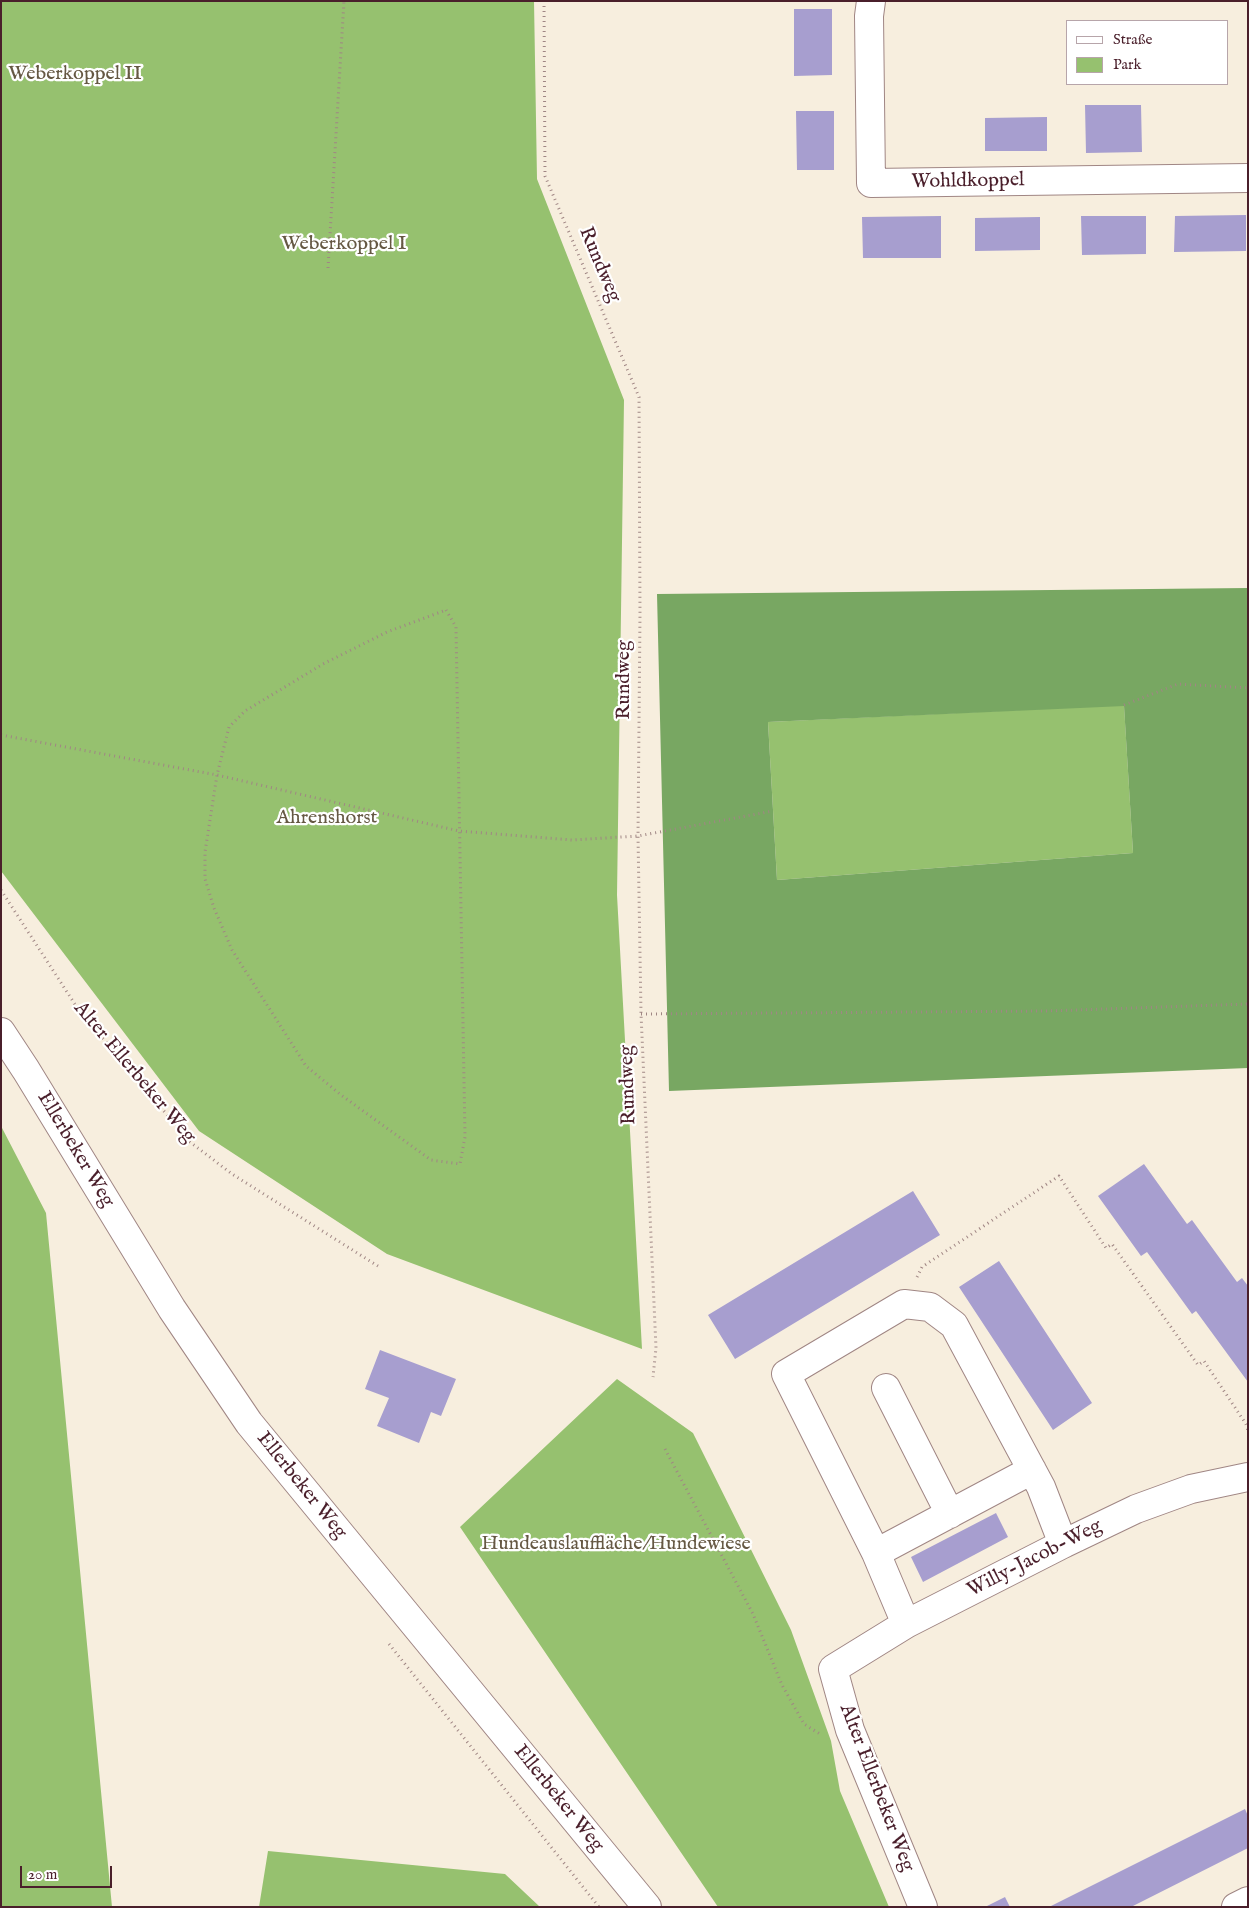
<!DOCTYPE html>
<html>
<head>
<meta charset="utf-8">
<style>
  body { margin:0 }
  #map { position:relative; width:1249px; height:1908px; overflow:hidden; background:#f7eede; font-family:"IM FELL English",serif }
  canvas { display:block }
  .frame { position:absolute; inset:0; border:2px solid #4a1f2b; pointer-events:none }
  .legend { position:absolute; left:1066px; top:20px; width:162px; height:65px; box-sizing:border-box; background:#fff; border:1px solid #b7a5aa; margin:0; padding:6px 9px; list-style:none; font-size:15px; color:#4a1f2b }
  .legend li { display:flex; align-items:center; gap:10px; height:25px }
  .legend b { width:25px; border:1px solid #b7a5aa }
  .scale { position:absolute; left:20px; top:1866px; width:92px; height:22px; box-sizing:border-box; border:2px solid #4a1f2b; border-top:0; padding-left:6px; font-size:15px; line-height:18px; white-space:nowrap; color:#4a1f2b; -webkit-text-stroke:4px #fff; paint-order:stroke }
</style>
</head>
<body>
<div id="map">
<canvas width="1249" height="1908"></canvas>
<div class="frame"></div>
<ul class="legend">
<li><b style="height:6px;background:#fff"></b>Straße</li>
<li><b style="height:14px;background:#96c16f"></b>Park</li>
</ul>
<div class="scale">20 m</div>
</div>
<script>
const ctx = document.querySelector('canvas').getContext('2d');
ctx.lineJoin = 'round';
function paint(path, color) { ctx.fillStyle = color; ctx.fill(path, 'evenodd'); }
function trace(path, color, width, dash) { ctx.strokeStyle = color; ctx.lineWidth = width; ctx.lineCap = dash ? 'butt' : 'round'; ctx.setLineDash(dash || []); ctx.stroke(path); }
function write(font, color, halo, rows, align = 'center') {
  ctx.font = font + ' "IM FELL English",serif'; ctx.lineWidth = 4.5; ctx.setLineDash([]); ctx.textBaseline = 'middle'; ctx.strokeStyle = halo; ctx.fillStyle = color; for (const [text, x, y, turn = 0] of rows) {
    ctx.save(); ctx.translate(x, y); ctx.rotate((+turn || 0) * Math.PI / 180); ctx.textAlign = isNaN(turn) ? turn : align; if (halo) ctx.strokeText(text, 0, 0); ctx.fillText(text, 0, 0); ctx.restore();
  }
}
const green = new Path2D(`
  M1,1H534L537,179L624,400L617,895L642,1349L387,1254L199,1131L1,871Z
  M1124,705L1133,853L777,880L768,722Z
  M1,1126L46,1213L112,1907H1Z
  M617,1379L693,1433L791,1630L831,1741L840,1791L889,1907H718L460,1527Z
  M268,1851L505,1874L540,1907H259Z`);
const forest = new Path2D(`
  M1248,588V1068L669,1091L657,594ZM1124,706L1133,853L777,880L768,722Z`);
const building = new Path2D(`
  M794,9H832V75L794,76Z
  M1085,105H1141L1142,152L1086,153Z
  M796,111H834V170H797Z
  M1047,117V151H985V118Z
  M1246,215V251L1174,252L1175,216Z
  M941,216V258H863L862,217Z
  M1081,216H1146V254L1082,255Z
  M1040,217V250L975,251V218Z
  M1144,1164L1187,1224L1192,1220L1237,1282L1242,1278L1248,1286V1382L1196,1311L1192,1314L1147,1252L1141,1256L1098,1196Z
  M913,1191L940,1235L735,1359L708,1315Z
  M999,1261L1092,1403L1053,1430L959,1287Z
  M380,1350L456,1379L441,1416L431,1412L419,1443L377,1426L389,1398L365,1389Z
  M996,1513L1008,1537L923,1582L911,1557Z
  M1245,1809L1248,1816V1848L1131,1907H1049Z
  M1005,1897L1010,1907H985Z`);
const path = new Path2D(`
  M544,1L545,176L639,397L640,614L638,836L641,1014L656,1348L653,1377
  M328,268L344,1
  M446,610L456,627L465,1137L460,1164L431,1160L341,1095L306,1066L232,950L214,908L205,879V852L217,775L229,727L245,711L323,664L387,632Z
  M1124,705L1178,684L1248,688
  M1,735L217,775L459,831L572,840L638,836L773,811
  M1,890L78,1009L190,1142L232,1174L381,1268
  M641,1014L1047,1011L1248,1004
  M917,1277L922,1267L1059,1176L1106,1248L1112,1244L1198,1365L1204,1361L1246,1424L1248,1431
  M665,1449L753,1614L782,1685L804,1724L820,1734
  M389,1644L599,1907`);
const minor = new Path2D(`
  M871,1L869,16L871,183L1248,178
  M1,1032L26,1070L172,1309L249,1423L647,1907
  M886,1388L950,1514
  M876,1553L1032,1470
  M906,1624L876,1553L786,1374L904,1304L930,1307L954,1325L1041,1487L1063,1544
  M923,1907L850,1730L833,1669L906,1624L1063,1544L1136,1509L1191,1489L1248,1477
  M1236,1907L1248,1901`);
const parkNames = [
  ["Weberkoppel II",75,75],
  ["Weberkoppel I",344,245],
  ["Ahrenshorst",327,819],
  ["Hundeauslauffläche/Hundewiese",616,1545]
];
const streetNames = [
  ["Wohldkoppel",968,182,-1],
  ["Rundweg",599,265,67],
  ["Rundweg",625,680,-90],
  ["Alter Ellerbeker Weg",134,1073,50],
  ["Rundweg",629,1085,-92],
  ["Ellerbeker Weg",75,1150,59],
  ["Ellerbeker Weg",301,1486,51],
  ["Willy-Jacob-Weg",1035,1559,-27],
  ["Alter Ellerbeker Weg",876,1788,69],
  ["Ellerbeker Weg",558,1799,51]
];
paint(green, '#96c16f');
paint(forest, '#78a762');
paint(building, '#a79ecf');
trace(minor, '#a08684', 30);
trace(path, '#a08684', 3, [1, 4]);
trace(minor, '#fff', 28);
write('20px', '#655843', '#fff', parkNames);
write('20px', '#4a1f2b', '#fff', streetNames);
</script>
</body>
</html>
